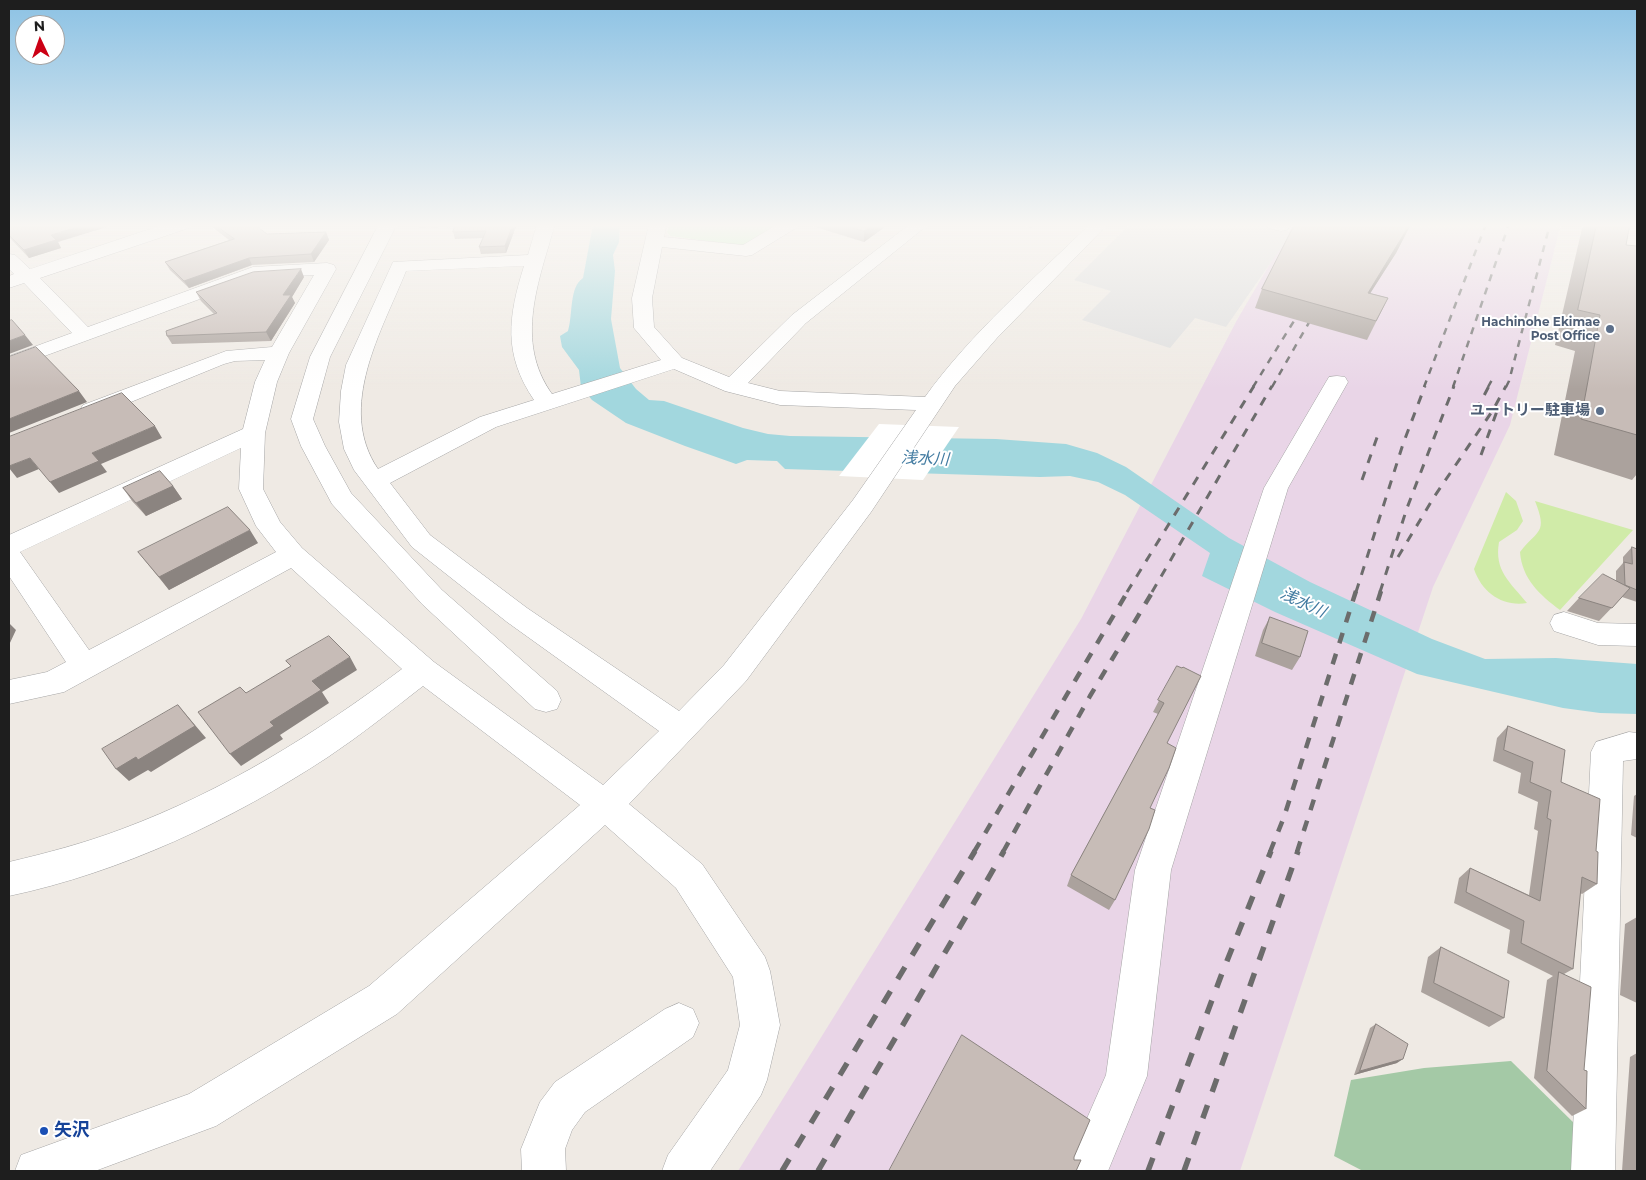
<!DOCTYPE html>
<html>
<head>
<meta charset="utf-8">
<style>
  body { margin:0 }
  #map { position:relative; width:1646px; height:1180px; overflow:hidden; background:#efeae4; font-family:Montserrat,sans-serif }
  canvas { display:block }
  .frame { position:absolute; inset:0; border:10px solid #1e1e1e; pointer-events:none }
  .north { position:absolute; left:15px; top:15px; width:50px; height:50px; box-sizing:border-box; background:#fff; border:1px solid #a5a5a5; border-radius:50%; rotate:357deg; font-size:14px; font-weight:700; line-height:20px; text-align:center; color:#1e1e1e }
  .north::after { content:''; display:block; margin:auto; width:18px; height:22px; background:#cc0015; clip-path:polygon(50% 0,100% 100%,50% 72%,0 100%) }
</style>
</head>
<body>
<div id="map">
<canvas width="1646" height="1180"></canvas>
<div class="frame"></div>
<div class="north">N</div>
</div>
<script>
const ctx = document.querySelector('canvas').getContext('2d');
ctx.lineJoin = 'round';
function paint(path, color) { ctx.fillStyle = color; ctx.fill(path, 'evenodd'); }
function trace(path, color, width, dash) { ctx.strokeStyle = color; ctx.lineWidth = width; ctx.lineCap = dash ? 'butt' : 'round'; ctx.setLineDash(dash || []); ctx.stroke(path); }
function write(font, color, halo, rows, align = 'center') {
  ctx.font = font + ' Montserrat,"Noto Sans JP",sans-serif'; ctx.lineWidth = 4; ctx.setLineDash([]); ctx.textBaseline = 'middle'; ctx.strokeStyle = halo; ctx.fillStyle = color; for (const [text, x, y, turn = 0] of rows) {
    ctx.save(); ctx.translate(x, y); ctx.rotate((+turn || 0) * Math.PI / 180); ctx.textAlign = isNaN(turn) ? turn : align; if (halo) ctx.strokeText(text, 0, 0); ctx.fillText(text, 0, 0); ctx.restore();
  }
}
const industrial = new Path2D(`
  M1293,224H1561L1510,425L1433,587L1240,1171H738L1081,619L1237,320Z`);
const grass = new Path2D(`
  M1506,492L1516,501L1523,521L1517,530L1499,542C1494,571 1510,582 1527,603C1503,607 1482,593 1474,569Z
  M1535,501L1633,530L1560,610C1540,595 1522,579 1520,552C1538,529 1548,534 1535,501Z`);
const cemetery = new Path2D(`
  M1511,1061L1579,1128L1577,1171H1363L1334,1156L1351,1080L1424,1068Z`);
const park = new Path2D(`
  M669,224H779L744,245H736L670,236L667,232Z`);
const parking = new Path2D(`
  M1130,224H1261L1292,232L1226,327L1195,318L1170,348L1082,320L1111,291L1074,280Z`);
const water = new Path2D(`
  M593,224H620L619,242L613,255L615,271L611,319L620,368L636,389L649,400L664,401L743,428L768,434L790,436L996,439L1066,444L1097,453L1126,467L1229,538L1310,582L1432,639L1485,659L1556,658L1637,664V714L1600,713L1563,708L1417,674L1275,612L1202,576L1210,553L1125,495L1098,482L1070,476L1040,477L785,469L777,461L747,460L736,464L685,446L626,423L592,400L581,387L579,370L562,347L560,336L568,331C573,315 569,287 583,278Z`);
const pier = new Path2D(`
  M879,424L959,427L923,480L839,476Z`);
const minor = new Path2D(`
  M165,224H191L189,228L40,278L88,327L253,267L327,263L334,265L336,269L289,353L277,382L265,433L263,489L280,522L302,548L434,662L603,785L659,731L507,622L412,547L354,470L344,449L339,422L341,391L346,365L393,262L528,255L537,224H555C539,281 514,341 552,394L661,360L634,328L632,298L649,224H667L664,237L743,245L778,224H798L796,228L752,255L746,256L662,247L652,298L654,327L682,358L729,377L792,315L910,224H929L806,323L748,383L780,391L925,397C971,333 1034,279 1090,224H1108L997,338L955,386L871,512L746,681L629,804L702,864L765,957L770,971L780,1025L767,1080L761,1095L710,1171H662L668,1155L728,1070L740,1025L733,977L676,888L605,825L397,1014L216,1126L95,1171H15L21,1155L189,1094L369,986L580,805L423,686C392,710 361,735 328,757C232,820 122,872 9,896V862C47,853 85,843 122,829C224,791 315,734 402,669L291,568L64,692L9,704V680L47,672L66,662L9,576V535L243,429L255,382L265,360L235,361L224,364L99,415L91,417L83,415L80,410L83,405L226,351L272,347L314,275L257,278L9,369V356L72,333L24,283L9,288V276L14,274L9,269V254L15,255L30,269ZM524,266C508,317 503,354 534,400L480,417L378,469C336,407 382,331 406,271ZM674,369L725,391L780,405L916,410L853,500L724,665L679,711L527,608L430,535L390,483L496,427ZM241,448L239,489L256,526L276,552L89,650L20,552Z
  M379,224H397L330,357L313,419L325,446L351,493L442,590L557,691L561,700L557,709L546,712L535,709L422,604L332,504L301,446L291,419L310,357Z
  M1266,224H1288L1290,226L1287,230L1281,231L1268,228Z
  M1337,376L1345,377L1348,382L1288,488L1171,870L1147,1076L1108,1171H1064L1106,1075L1135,870L1264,488L1326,382L1329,377Z
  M1564,612L1598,623L1637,624V646L1598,645L1554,631L1550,623L1554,615Z
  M1629,732L1637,733V759L1623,761L1615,1171H1571L1591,752L1596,742Z
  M679,1003L693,1009L699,1023L693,1037L585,1112L572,1130L565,1149L566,1171H522L521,1149L540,1102L555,1082L665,1009Z`);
const railFar3 = new Path2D(`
  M1253,387L1302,308
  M1272,387L1315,312
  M1424,387L1486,224
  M1453,387L1509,224
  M1488,387L1493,378
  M1506,387L1509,381L1550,224`);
const railFar2 = new Path2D(`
  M1476,411L1489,386
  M1481,455L1497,411
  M1362,480L1380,429
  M1398,557L1434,497L1493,410L1506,386
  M1127,592L1254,386
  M1152,592L1272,386
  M1356,592L1403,444L1425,386
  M1380,592L1407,508L1454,386`);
const railFar1 = new Path2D(`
  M974,852L1128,591
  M1003,852L1090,696L1153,591
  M1270,852L1284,817L1356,591
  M1297,852L1381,591`);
const rail = new Path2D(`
  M782,1171L975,851
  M818,1171L1004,851
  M1148,1171L1221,976L1271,851
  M1184,1171L1298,851`);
const wall = new Path2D(`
  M9,224L58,242L61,248L29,258L9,237Z
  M208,224H254L267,234L326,232L329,240L314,262L252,265L189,288L170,270L165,262L229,240Z
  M418,224H517L506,253L481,254L479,247L483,238L455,239L453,232L455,227L420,228Z
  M812,224H889L864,242L812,226Z
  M1018,224H1036L1031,228Z
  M1295,224H1411L1396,253L1370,293L1388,298L1367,340L1255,308L1262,289Z
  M1583,224H1630L1626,245L1637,435V474L1632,480L1554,455L1575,351L1555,345Z
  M304,277L292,297L295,303L271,341L172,344L167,336L214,314L201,301L196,292Z
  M173,486L182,499L146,516L132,501L123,488Z
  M258,543L169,590L138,552Z
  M1632,547L1637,549V602L1622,597L1599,621L1567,611L1579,598L1616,581V571L1623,563V557Z
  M1270,617L1300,657L1292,670L1255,656L1263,630Z
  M1177,666L1167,743L1150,808L1115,900L1109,910L1067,886L1071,875L1158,714L1153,712Z
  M1508,726L1561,782L1596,851L1597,884L1582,894L1580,893L1573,969L1564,974L1584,1070L1586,1109L1572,1116L1534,1078L1547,980L1553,976L1507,953L1510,930L1454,903L1459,878L1470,868L1529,895L1538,831L1534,829L1538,802L1518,793L1521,773L1493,761L1497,738Z
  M1637,794V838L1631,835L1634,796Z
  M1637,917V1003L1620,995L1625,924Z
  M1441,947L1504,1018L1489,1027L1421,992L1428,957Z
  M1376,1024L1397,1063L1354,1075L1370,1028Z
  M1637,1053V1171H1622L1630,1057Z`);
const shadedWall = new Path2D(`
  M88,224H117L58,242L61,248L29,258L24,250L51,235Z
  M134,224H145L136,227Z
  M513,224H517L506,253L505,246Z
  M874,224H889L864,242V231Z
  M1410,224H1411L1396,253L1359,311L1368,293Z
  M326,232L329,240L314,262L311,254Z
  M249,258L252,265L189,288L184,281Z
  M301,269L304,277L292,297L295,303L271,341L266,332L283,295Z
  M25,335L33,345L9,354V341Z
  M79,391L87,402L9,433V419Z
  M155,426L162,438L101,464L107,472L59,493L50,482L92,453Z
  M30,458L39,469L17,478L9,468V466Z
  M173,486L182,499L146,516L136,503Z
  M250,530L258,543L169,590L159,577Z
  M9,623L16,630L9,645Z
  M350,657L357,670L322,692L329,703L280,735L283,739L241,766L230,754L270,722L312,681Z
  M178,705L206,738L151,772L148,770L129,781L116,769Z
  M1403,1059L1397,1063L1354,1075L1360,1071Z`);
const building = new Path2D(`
  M9,224H88L51,235L56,240L24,250L9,235Z
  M214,224H254L267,234L326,232L311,254L249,258L184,281L165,262L234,239Z
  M456,224H513L505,246L479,247L486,231L453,232Z
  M841,224H874L864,231Z
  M1295,224H1410L1368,293L1388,298L1376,321L1262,289Z
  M1597,224H1630L1626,245L1637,246V435L1581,419L1600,315L1578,310Z
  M301,269L283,295H291L266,332L167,336L166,331L217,313L196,292L253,272Z
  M12,320L25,335L9,341V321Z
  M36,347L79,391L9,419V357Z
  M122,393L155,426L92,453L99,461L50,482L30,458L9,466V437Z
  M160,471L173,486L136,503L123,488Z
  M228,507L250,530L159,577L138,552Z
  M1632,547L1637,549V590L1625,585L1624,562L1632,564Z
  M1603,574L1630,588L1612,608L1579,598Z
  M1270,617L1308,631L1300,657L1262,643Z
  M329,636L350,657L312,681L321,690L270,722L274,726L230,754L198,712L240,687L246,693L291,666L286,661Z
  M1177,666L1182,668L1183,667L1201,676L1167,743L1176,748L1169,768L1150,808L1155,810L1149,829L1115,900L1071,875L1164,703L1158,700Z
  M178,705L195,726L138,760L136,757L116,769L102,749Z
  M1508,726L1565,750L1561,782L1600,799L1596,851L1598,852L1597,884L1582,877L1573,969L1521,943L1524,921L1466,892L1470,868L1540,901L1551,820L1547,818L1551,791L1530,782L1533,762L1504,750Z
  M1441,947L1509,981L1504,1018L1434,983Z
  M1559,972L1591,987L1584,1070L1587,1071L1586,1109L1547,1071Z
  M1376,1024L1408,1044L1403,1059L1360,1071Z
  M962,1035L1090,1120L1074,1157V1160H1081L1076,1171H889Z`);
const markers = [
  [1610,329,5,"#5c6f8a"],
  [1600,411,5,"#5c6f8a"],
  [44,1131,5,"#1a4fb4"]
];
const farServicenames = [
  ["Hachinohe Ekimae",1600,322],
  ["Post Office",1600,336]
];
const serviceNames = [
  ["ユートリー駐車場",1590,411]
];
const waterNames = [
  ["浅水川",925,459,3],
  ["浅水川",1303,603,25]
];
const nearTransitnames = [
  ["矢沢",54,1131]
];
paint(industrial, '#e9d5e7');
paint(grass, '#d0eba8');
paint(cemetery, '#a4c9a6');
paint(park, '#c0fbbf');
paint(parking, '#dedede');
paint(water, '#a2d7de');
paint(pier, '#fff');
trace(minor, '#a5a5a5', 1);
paint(minor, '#fff');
trace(railFar3, '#6c6c6c', 2.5, [7, 7]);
trace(railFar2, '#6c6c6c', 3, [9, 9]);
trace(railFar1, '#6c6c6c', 4.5, [11, 11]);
trace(rail, '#6c6c6c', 5.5, [14, 14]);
paint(wall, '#aba29d');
paint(shadedWall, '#8b8480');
paint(building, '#c7bcb7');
trace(building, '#8b8480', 1);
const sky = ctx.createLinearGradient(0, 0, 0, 389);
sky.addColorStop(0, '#8cc2e4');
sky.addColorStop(0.58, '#f8f6f3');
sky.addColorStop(1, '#f8f6f300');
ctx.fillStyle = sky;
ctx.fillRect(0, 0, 1646, 389);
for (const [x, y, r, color] of markers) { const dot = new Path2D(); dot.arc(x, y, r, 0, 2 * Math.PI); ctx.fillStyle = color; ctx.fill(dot); trace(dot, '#fff', 2); }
write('bold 12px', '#4e5e75', '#fff', farServicenames, 'right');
write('bold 15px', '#4e5e75', '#fff', serviceNames, 'right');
write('italic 16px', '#427ba1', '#fff', waterNames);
write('bold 18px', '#164399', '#fff', nearTransitnames, 'left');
</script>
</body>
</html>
